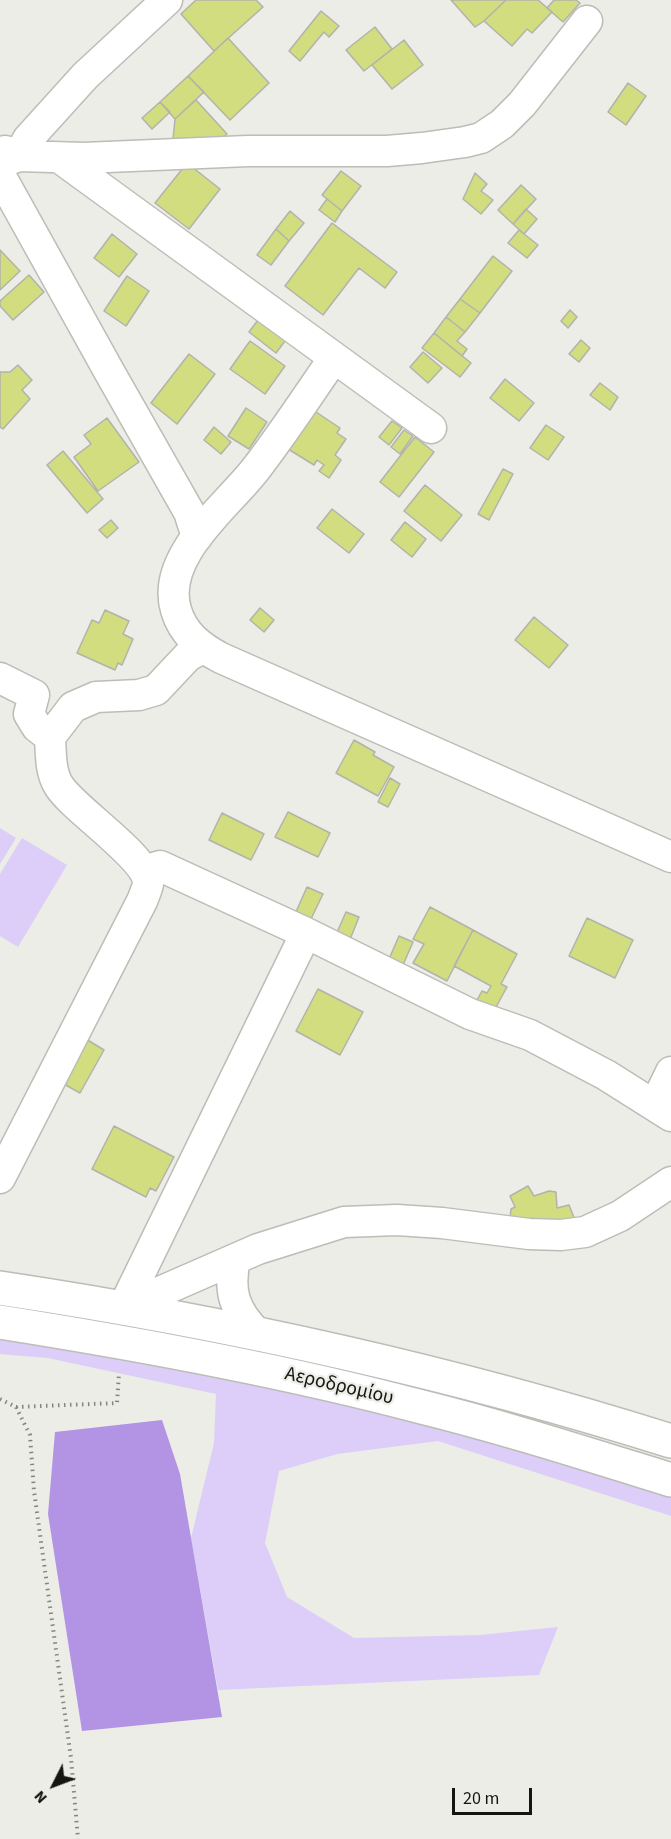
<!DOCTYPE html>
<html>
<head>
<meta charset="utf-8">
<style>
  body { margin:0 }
  #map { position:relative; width:671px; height:1839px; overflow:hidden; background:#ebede6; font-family:"Source Sans 3",sans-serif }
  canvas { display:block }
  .north { position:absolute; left:24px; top:1755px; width:60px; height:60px; -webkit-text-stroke:4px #ebede6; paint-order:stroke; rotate:228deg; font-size:16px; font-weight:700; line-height:24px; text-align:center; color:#151613 }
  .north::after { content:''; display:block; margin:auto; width:21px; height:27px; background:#151613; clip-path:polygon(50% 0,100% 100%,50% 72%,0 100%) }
  .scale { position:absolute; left:452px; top:1788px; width:80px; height:27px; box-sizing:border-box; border:3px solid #151613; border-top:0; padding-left:8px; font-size:18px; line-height:21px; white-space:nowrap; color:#151613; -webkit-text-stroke:4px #ebede6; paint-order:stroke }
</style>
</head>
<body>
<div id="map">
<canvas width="671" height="1839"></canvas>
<div class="north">N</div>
<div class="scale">20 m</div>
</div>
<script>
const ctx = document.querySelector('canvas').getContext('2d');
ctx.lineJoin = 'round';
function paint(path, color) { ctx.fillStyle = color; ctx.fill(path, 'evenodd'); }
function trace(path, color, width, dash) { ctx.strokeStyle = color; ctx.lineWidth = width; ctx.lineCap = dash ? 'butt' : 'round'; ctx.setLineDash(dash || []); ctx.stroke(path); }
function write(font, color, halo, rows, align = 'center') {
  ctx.font = font + ' "Source Sans 3",sans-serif'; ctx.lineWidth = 4.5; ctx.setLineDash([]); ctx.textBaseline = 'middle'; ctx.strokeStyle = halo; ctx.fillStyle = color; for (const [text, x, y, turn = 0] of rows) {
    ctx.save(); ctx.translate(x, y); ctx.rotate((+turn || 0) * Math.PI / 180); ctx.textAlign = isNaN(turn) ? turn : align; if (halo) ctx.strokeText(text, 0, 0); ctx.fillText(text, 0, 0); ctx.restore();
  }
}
const green = new Path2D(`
  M0,828L16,838L0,864Z
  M22,838L67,865L18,947L0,936V874Z
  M0,1336L97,1350L473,1432L671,1491V1516L438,1441L337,1454L279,1471L265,1543L287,1597L354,1638L480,1635L558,1627L539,1675L218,1690L191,1538L214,1443L216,1394L48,1358L0,1354Z`);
const forest = new Path2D(`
  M162,1420L180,1474L222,1717L82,1731L48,1514L55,1432Z`);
const building = new Path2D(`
  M196,0H256L263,7L214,51L181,14Z
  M451,0H506L484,21L475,27Z
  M506,0H538L552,12L532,33L527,29L512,46L484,21Z
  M554,0H576L580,3L563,22L547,8Z
  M321,11L339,26L329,37L324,32L300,61L289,51Z
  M375,27L392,49L364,71L346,50Z
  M228,38L269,83L230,120L188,76Z
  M404,40L423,65L392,89L372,65Z
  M188,76L204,92L175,119L160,102Z
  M628,83L646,96L626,125L608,112Z
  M196,100L227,134L219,140L177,143L173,139L175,119Z
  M160,102L170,112L152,129L142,118Z
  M187,163L220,189L189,229L155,203Z
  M341,171L361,186L342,211L322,195Z
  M475,173L487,184L481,191L493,200L481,214L463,199Z
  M521,185L536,199L513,224L498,210Z
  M327,199L342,211L335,222L319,210Z
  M526,209L537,219L524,234L513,224Z
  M290,211L304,223L289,241L276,229Z
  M332,223L397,272L385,288L359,268L323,315L285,286Z
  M276,229L289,241L271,265L257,255Z
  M519,230L538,245L527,258L508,243Z
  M112,234L137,254L119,277L94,258Z
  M0,250L20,271L0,290Z
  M493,256L512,271L480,313L460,299Z
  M29,275L44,292L13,320L0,306V301Z
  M127,276L149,291L126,326L104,311Z
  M460,299L480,313L465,332L446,317Z
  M570,310L577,317L568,328L561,321Z
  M261,316L288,337L276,353L249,332Z
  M446,317L465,332L457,341L467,349L462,356L434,333Z
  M434,333L471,363L460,377L422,348Z
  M581,340L590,348L579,362L569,354Z
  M250,341L285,366L265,394L230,369Z
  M423,352L442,368L428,383L410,367Z
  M189,354L215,374L177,424L151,403Z
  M18,365L32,380L22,390L30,399L3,429L0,427V372H10Z
  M505,379L534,403L519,421L490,398Z
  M600,383L618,397L610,410L590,395Z
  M246,408L267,422L249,449L228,436Z
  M313,410L340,428L337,433L346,439L335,455L341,460L329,478L319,471L324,465L317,460L314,465L288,449Z
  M107,418L139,462L98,491L74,457L91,444L84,435Z
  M392,421L402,428L389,445L379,437Z
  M546,425L564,437L548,460L530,448Z
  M214,427L231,442L221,454L204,440Z
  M404,430L413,436L400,454L391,447Z
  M415,437L434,452L399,497L380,482Z
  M63,451L103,499L87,513L47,465Z
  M503,469L513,474L489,520L478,514Z
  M425,485L462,515L441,541L404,511Z
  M332,509L364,534L349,553L317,528Z
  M111,520L118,528L107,538L99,530Z
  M405,522L426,539L412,557L391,540Z
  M260,608L274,620L264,632L250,620Z
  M105,610L129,621L123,634L133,639L122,665L118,663L115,670L77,653L92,620L99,623Z
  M534,617L568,645L549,668L515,640Z
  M354,740L375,752L373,755L394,767L378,796L336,773Z
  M390,778L400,784L388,807L378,802Z
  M288,812L330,833L318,857L275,837Z
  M222,813L264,834L251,860L209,840Z
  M307,887L323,894L310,921L295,914Z
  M430,907L473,930L447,981L413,963L424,944L413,939Z
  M346,912L359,917L349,942L335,937Z
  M587,918L633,940L615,978L569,956Z
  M473,930L517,954L501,984L507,987L495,1009L477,1000L482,991L487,993L491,986L454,966Z
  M399,936L413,942L403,965L389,959Z
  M318,989L363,1012L340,1055L296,1031Z
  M86,1039L104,1050L80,1093L62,1083Z
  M114,1126L174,1157L156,1191L150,1188L146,1197L92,1169Z
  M528,1186L534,1196L549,1191L556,1192L557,1208L569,1205L575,1220L559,1225L510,1218L511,1209L515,1207L510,1196Z`);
const path = new Path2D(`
  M0,1399L16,1407L30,1435L34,1491L71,1758L78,1839
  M16,1407L117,1403L119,1373`);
const minor = new Path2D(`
  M5,151L19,156L28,139L85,76L167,0
  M60,158L431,428
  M0,163L19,156L84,158L248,151H387L422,148L465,142L481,138L502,124L522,104L587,21
  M0,175L110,373L189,512L197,537
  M334,358C308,395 283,434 255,470C226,507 160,557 176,610C183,634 200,647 221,658L671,857
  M0,678L34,695L29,714L37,727L50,737
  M144,871L160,866L306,933L470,1014L530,1035L606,1075L671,1116
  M655,1105L671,1072
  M0,1178L142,901C144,896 147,889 148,884C149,858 75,811 59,786C50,772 51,753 50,737L73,707L96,697L139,695L156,690L188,656L203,648
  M235,1259C228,1291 234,1311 258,1334
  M123,1308L258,1249L344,1222L397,1220L442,1223L529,1234L561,1235L585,1232L620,1216L671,1182
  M123,1308L306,933`);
const major = new Path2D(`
  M0,1288C227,1322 452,1372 671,1441
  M0,1322C140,1344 281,1370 418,1406C503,1427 587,1454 671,1480`);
const streetNames = [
  ["Αεροδρομίου",339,1387,13]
];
paint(green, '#ddcdf9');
paint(forest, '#b393e4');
paint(building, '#d1dd7e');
trace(building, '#b2b3ac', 1.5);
trace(minor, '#bcbdb6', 33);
trace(major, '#bcbdb6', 36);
trace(path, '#848681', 4, [1.5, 4.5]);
trace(minor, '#fff', 30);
trace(major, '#fff', 33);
write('20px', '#151613', '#ebede6', streetNames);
</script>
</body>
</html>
